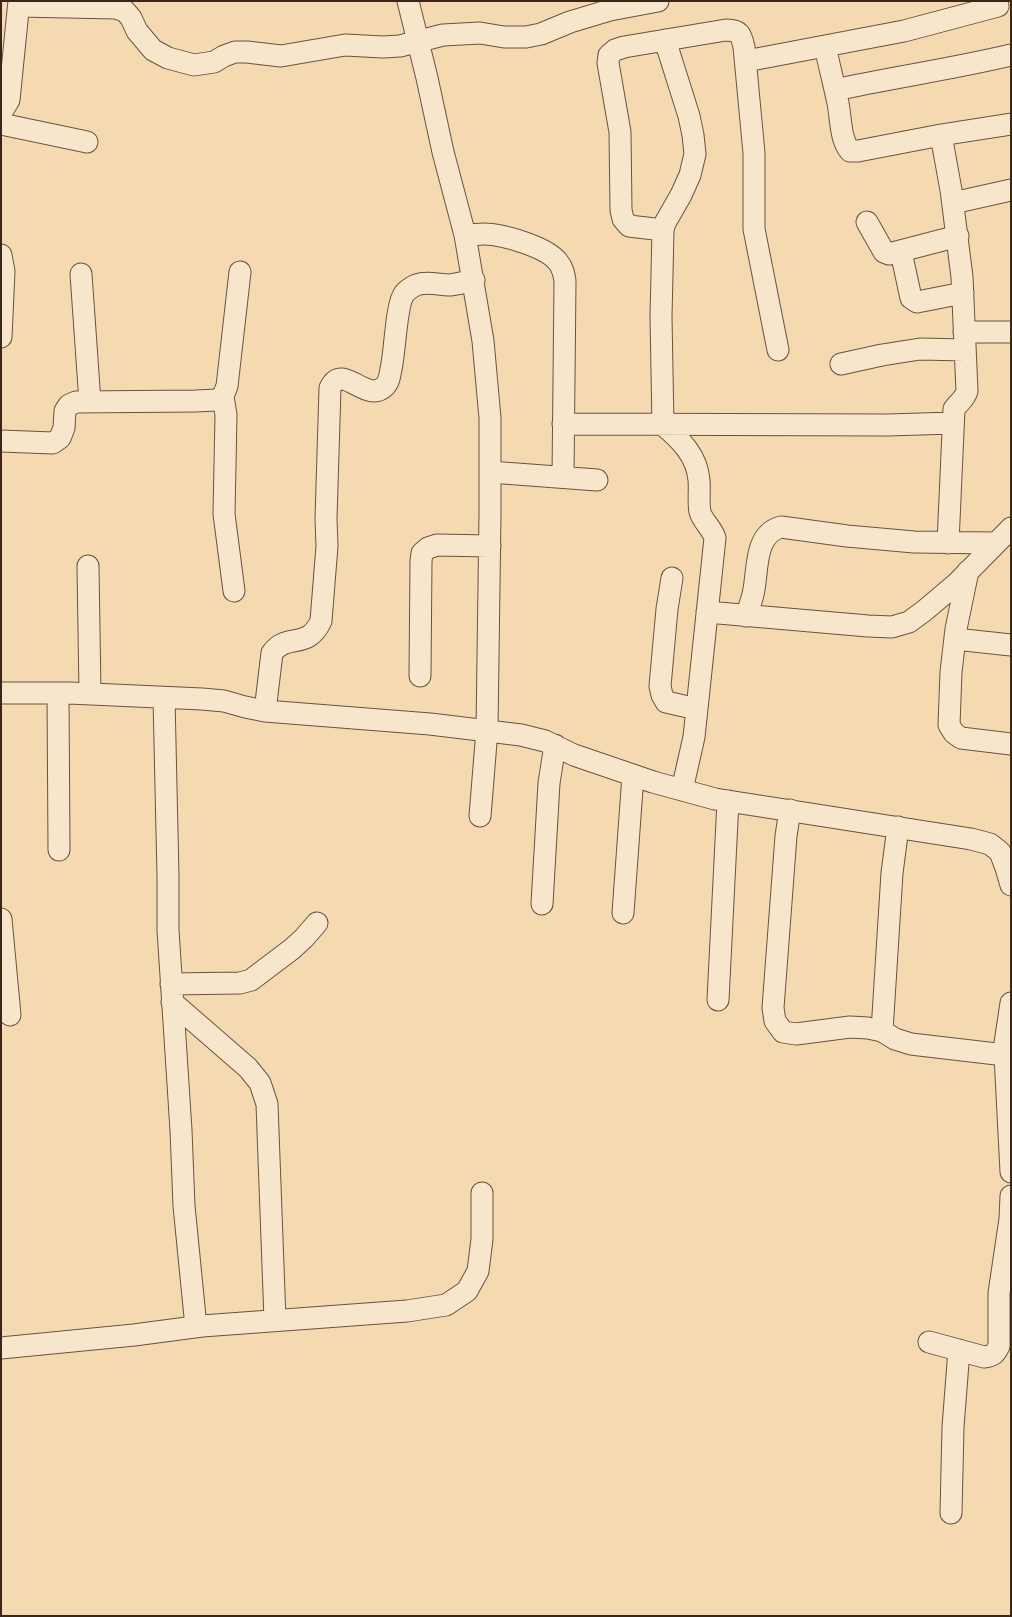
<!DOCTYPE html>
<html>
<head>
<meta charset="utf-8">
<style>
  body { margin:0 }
  #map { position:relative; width:1012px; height:1617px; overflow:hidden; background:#f5d9b1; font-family:"Sorts Mill Goudy",serif }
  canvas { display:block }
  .frame { position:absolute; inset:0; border:2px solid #3b251b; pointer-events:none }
</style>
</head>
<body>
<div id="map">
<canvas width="1012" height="1617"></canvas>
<div class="frame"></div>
</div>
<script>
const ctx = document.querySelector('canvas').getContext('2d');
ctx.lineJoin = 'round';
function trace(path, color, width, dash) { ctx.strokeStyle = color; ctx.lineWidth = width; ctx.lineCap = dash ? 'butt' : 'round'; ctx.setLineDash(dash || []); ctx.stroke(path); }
const minor = new Path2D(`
  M408,1L427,78L443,152L465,235L483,341L490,418V514L487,730L480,816
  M19,6L116,8L125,11L131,18L137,31L153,50L168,58L194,65L214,62L224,56L235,52H247L281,56L345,45L383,47L400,46L443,35L480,33L504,37H526L541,34L570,22L610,10L658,1
  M665,40L689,116L693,135L695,154L690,175L681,195L665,223L663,230L661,317L663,425C681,440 697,456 699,480C700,490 698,502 700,512C703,522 712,528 715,538L694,737L682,790
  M825,46C829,65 834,84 838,103C841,118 840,139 850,151H858L941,135L1011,124
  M746,61L904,31L998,6
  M835,90C894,77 953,69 1011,55
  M1,113L9,100L19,1
  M1,124L87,142
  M941,135L951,190L962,277L967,391C965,399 959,402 954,409L948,543
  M953,203L1011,190
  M867,222L884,252L889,254L958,236
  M663,230L629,226L623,219L621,210L620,132L608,63L609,55L615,50L624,47L726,30C740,30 741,34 744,47L754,153V229L778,350
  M465,235C472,235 478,234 484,234C502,234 547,247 558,262C563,268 564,274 565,281L563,477
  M901,252L911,298L917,302L963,293
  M1,255L4,271L1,337
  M81,274L90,402
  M964,332H1011
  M841,364L882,355L920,349L965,350
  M223,396L226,415L224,514L234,591
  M563,424L888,425L953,423
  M1,441L53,443L60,438L64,428L65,411L69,405L76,402L196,401L216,400L223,396L227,386L240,272
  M490,472L597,480
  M88,566L90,694
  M968,571L956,629L951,672L949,725L954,733L961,738L1011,744
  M672,578L667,609L660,686L662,695L666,702L697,709
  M707,612L868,626L892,627L909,622L924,611L956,584L1011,528
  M746,616C749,607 753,598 754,589C758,567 755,534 781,527L847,536L914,542L995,543
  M955,639L1011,645
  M420,676L421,561L422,553L428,548L437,545L490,546
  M1,693H69L202,699L224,701L245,707L265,711L430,724L521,735L545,741L574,755L653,782L715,799L971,839L990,844L1000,852L1006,868L1011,885
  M58,693L59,850
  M164,698L168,876V930L181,1130L184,1206L196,1327
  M265,711L272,653C287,632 307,651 321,621L327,546L326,519L330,388C343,361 366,405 385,386C389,382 390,375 391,369C395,353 396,305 404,294C407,290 412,287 416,285C427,281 439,285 450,285C458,284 466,282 474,280
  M790,810L786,836L773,1008L775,1021L783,1032L796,1034L850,1027L868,1028L882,1031L895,1039L911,1044L1005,1055
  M542,904L549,783L555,745
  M623,913L633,775
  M1,919L10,1015
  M171,984L240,983L251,980L292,949L304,938L317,923
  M718,1000L728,801
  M172,1002L248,1068L260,1083L267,1104L275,1320
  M1011,1003L1005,1043V1055L1011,1172
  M882,1031L892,873L898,827
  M929,1342L984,1357C993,1356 995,1354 999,1346V1293L1010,1219L1011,1196
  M1,1348L134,1335L202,1326L407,1311L446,1305L467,1291L478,1271L482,1239V1193
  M951,1513L953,1427L959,1350`);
trace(minor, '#6a5240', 23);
trace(minor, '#f8e6cc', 21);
</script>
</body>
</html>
